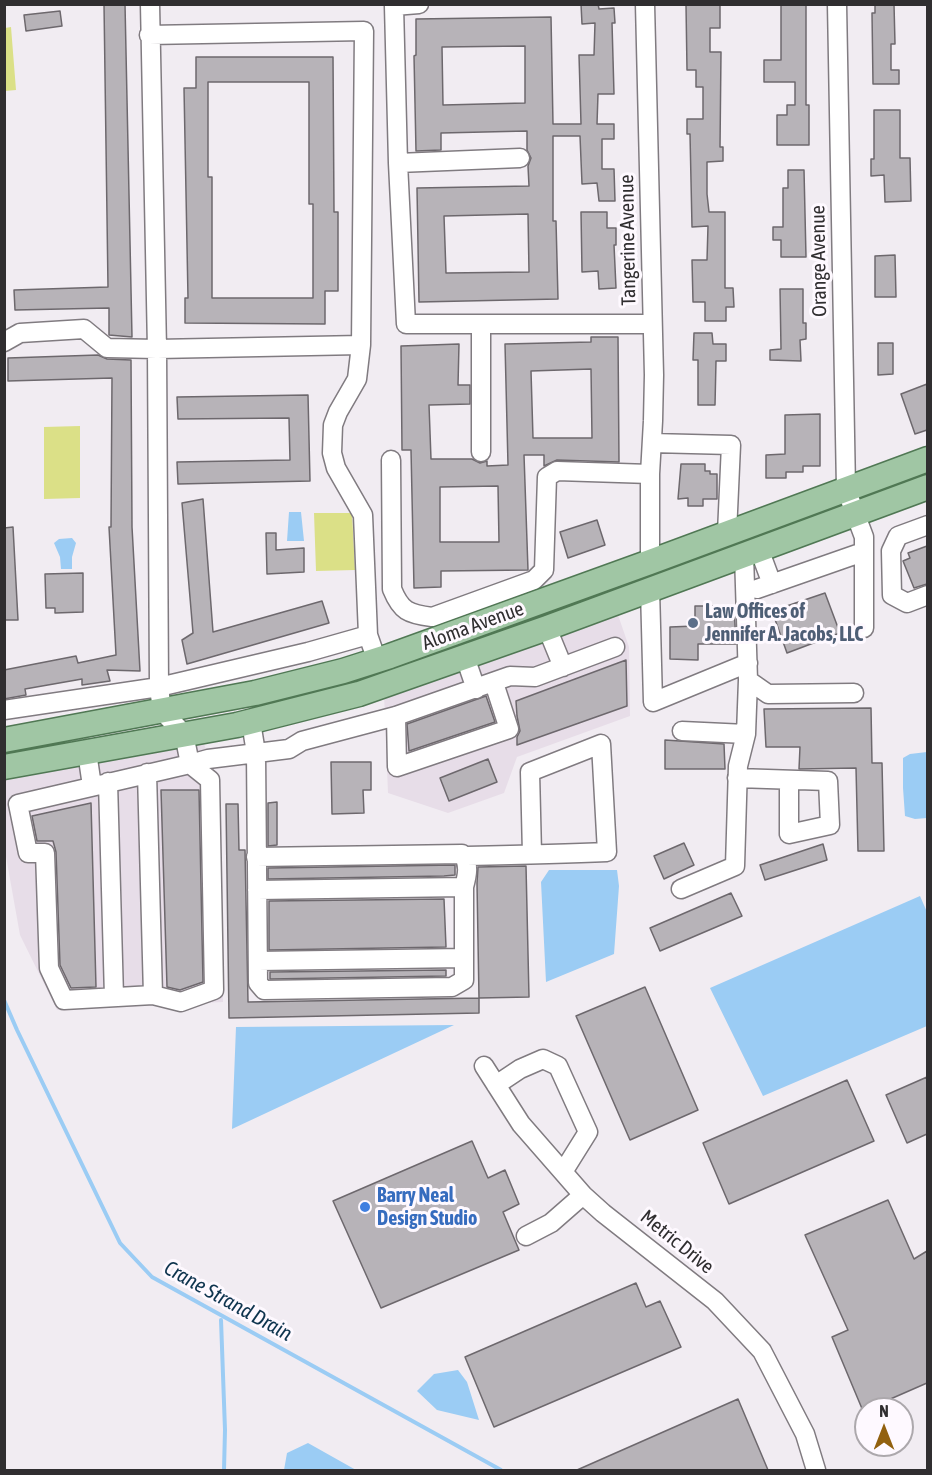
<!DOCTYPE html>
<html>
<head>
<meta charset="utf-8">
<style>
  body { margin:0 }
  #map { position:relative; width:932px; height:1475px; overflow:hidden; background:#f1ecf2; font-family:"Asap Condensed",sans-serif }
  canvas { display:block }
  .frame { position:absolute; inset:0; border:6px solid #302e30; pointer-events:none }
  .north { position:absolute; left:854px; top:1397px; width:60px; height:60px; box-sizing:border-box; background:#fef9ff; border:2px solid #aca8ac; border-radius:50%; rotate:0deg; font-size:16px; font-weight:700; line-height:24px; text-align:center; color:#302e30 }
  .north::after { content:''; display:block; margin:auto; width:21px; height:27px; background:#92610f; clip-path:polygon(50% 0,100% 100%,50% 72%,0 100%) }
</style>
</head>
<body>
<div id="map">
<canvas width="932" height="1475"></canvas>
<div class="frame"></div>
<div class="north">N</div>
</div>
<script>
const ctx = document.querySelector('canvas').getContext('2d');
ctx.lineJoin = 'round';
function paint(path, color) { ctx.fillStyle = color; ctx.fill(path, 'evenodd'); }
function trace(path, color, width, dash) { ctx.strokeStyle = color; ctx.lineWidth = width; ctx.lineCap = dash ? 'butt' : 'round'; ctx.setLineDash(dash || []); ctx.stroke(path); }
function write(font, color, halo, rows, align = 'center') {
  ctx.font = font + ' "Asap Condensed",sans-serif'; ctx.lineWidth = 6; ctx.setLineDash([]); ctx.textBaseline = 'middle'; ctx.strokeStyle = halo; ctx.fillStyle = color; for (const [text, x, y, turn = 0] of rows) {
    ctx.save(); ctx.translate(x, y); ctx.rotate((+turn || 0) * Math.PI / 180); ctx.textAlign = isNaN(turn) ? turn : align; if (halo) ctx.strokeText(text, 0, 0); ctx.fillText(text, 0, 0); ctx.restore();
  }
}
const built = new Path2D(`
  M616,609L629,647L630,716L517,757L504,793L448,813L388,793L384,694Z
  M204,744L214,770L223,1002L57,1010L20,935L5,851L4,774L40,768L76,767Z`);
const green = new Path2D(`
  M11,27L16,90L5,91V28Z
  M80,426V498L44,499V427Z
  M314,513H352L355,570L316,571Z`);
const water = new Path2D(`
  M289,512H301L304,541H287Z
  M72,538L76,543L72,557V569H61L60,557L54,543L59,539Z
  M927,752V818L915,819L905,816L903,788V758L910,754Z
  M549,870H617L619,886L614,954L546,982L541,882Z
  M920,896L927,912V1026L763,1096L710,988Z
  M454,1025L232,1129L236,1027Z
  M458,1370L467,1382L479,1420L437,1410L417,1391L434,1374Z
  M308,1443L356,1470H284L287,1453Z`);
const stream = new Path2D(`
  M4,1000L17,1030L120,1243L152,1277L501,1470
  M221,1320L225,1430L224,1470`);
const building = new Path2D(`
  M104,4H125L132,337L109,335V308L15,310L14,290L108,287Z
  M581,4H598L599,9L614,8L615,23H612L614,94H598L597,124H614V139H602V169H614L615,201H599L597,183L582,184L580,136H553V221H556L558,299L419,302L417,188L529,186L528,166L531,158L527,150V131L441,133V150L416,151L414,56L416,55V19L551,17L553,124H581L579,55H594L595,23L582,24ZM525,46V103L443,105L442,47ZM528,214L529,272L446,273L444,216Z
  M781,4H806V105H809V145H777V115H787V105H795V82H764V60H781Z
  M875,4H894L895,44H891V70H899V84H873L872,13H875Z
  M686,5H720V28H710V52H721L720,147H723V161L707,162V194L709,212H725V288H733L734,307H726V321H705V302H693L692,260H707L708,226L692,227L690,134H687V119H703V87H696V70H687Z
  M60,11L62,26L26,31L24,15Z
  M196,57H333L334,212H338V291H325V324L185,323V298H188L184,88H196ZM208,82H309V204H313V298H212V177H208Z
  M874,110H900V158H910L911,201L885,202L884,175L871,176V159H874Z
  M788,170H804L806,257H781V240H773V227H783V188H788Z
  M581,212H607V228H616V245H614L616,288L599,289L598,271L582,272Z
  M895,255L896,297H875V256Z
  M780,289H803V323H806V339L800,340L801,361L770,360V350L781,349Z
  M694,333H712L713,344H726V361H716L715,405H698V360H693Z
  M591,337H618L619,462L557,460L544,466V455H524L528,570L441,571V587L414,588L411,450H402L401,346L459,344L458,385H470V404L429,405L431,459H472L480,463L487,461V466L508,465L505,344L591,342ZM591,369L592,438H533L531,371ZM498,486L499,542H440V487Z
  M878,343H893V374L878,375Z
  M98,355L107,359L131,360L132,527L140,671L107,670L110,681L82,685V679L25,689L26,695L4,699V670L76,656L78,663L116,655L109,527H111L112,378L8,381V358Z
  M927,384V430L915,434L901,394Z
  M308,395L310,481L178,484L177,462L290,460L289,418L178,419L177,397Z
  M820,414V466H803V472H786V478H766V455L785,454V415Z
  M681,464H705V471H710V474H717V499H703V506H688V498L678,499Z
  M203,499L213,632L322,601L329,623L187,664L182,640L193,633L182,503Z
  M597,520L605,545L568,558L560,532Z
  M13,527L18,620H4V528Z
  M266,533H276V550L304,548V572L267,574Z
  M927,546V584L914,588L903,561L910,558L908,553Z
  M83,573V612L55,613V608H46L45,574Z
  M825,593L840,633L787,653L772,611Z
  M695,606H734L736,644H698V660L670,659V627L695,626Z
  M626,660L627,706L517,745V737L520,731L517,716L516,701Z
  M486,696L495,722L409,751L407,724Z
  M871,708L872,763H882L884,851H858L856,768L799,769L800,747H766L764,709Z
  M665,740L724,744L725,769H665Z
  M488,759L497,782L449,801L440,778Z
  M331,762H371V790H363L364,813L332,814Z
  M161,790H199L203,982L180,990L167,987Z
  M277,802V845L268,846V803Z
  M91,803L96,987L71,988L60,965L56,852L53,841H37L32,816Z
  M226,804H238L239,850H245L248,1002L479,998V1013L229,1018Z
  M684,843L694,865L664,879L654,856Z
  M823,844L827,860L765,880L760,865Z
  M455,865V875L444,876L268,879V868Z
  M526,866L529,997L479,998L477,883L478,867Z
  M731,893L742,916L660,951L650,928Z
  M444,899L446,947L269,950V901Z
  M446,970V976L270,979V972Z
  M645,987L698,1110L630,1140L576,1016Z
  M927,1077V1134L907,1143L886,1095Z
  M847,1080L874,1141L729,1204L703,1143Z
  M472,1141L488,1178L505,1170L519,1204L503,1212L519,1250L381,1308L333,1201Z
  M888,1200L914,1259L927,1251V1383L863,1411L832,1337L848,1330L805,1235Z
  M636,1283L646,1307L660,1301L681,1347L494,1427L465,1357Z
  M738,1399L768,1470H577Z`);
const minor = new Path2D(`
  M150,4L157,349L159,687L162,711L184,734L190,764L210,780L214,990L181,1002L153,995L64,1000L49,968L45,853H28L18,804L190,764L208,759L289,749L302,741L396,716L510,676L535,677L615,647
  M419,4L394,6L398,163L406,324H652
  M645,4L654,375L653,421L650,474V562
  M837,4L846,489L864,537V628
  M149,35L364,31L361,345L357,379L338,412L333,425L332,453L336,468L363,515L368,635L377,661
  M398,163L520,158
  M481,324V452
  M4,342L20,333L84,329L107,348L157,349L361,345
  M652,443L731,445L727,533
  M391,460L392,589C401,611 408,614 432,617L534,580L544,570L547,477L557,471L650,474
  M928,525L898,536L891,551L892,595L907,603L928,595
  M759,549L772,584
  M744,555L748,680L768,694L854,693
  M650,589L653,702L748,663
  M757,589L863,552
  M547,628L563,667
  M465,657L476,689
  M4,710L159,687L308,652L368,635
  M396,716L397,767L509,729L494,683
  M251,722L256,753L258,983L264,990L452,987L464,980V887C467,876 470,864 462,854L256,857
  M682,731L746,734L748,680
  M87,752L92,786
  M147,773L153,995
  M737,778L828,781L830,825L789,834V780
  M108,782L114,997
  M464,856C511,855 559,854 607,852L601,744L530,772L532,854
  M681,889L735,866L738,766L746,734
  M257,890L464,887
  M258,961L464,958
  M484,1066L521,1124L583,1195L603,1213L715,1301L762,1351L805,1434L816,1470
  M496,1085L520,1069L543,1059L558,1066L588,1132L563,1172
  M526,1236L551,1223L583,1195`);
const major = new Path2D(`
  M4,740L255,693L343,671L390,656L650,562L928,459
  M4,767L237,725L359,694L547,628L928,487`);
const markers = [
  [693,623,6,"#5c6f8a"],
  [365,1207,6,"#3f7fe0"]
];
const streetNames = [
  ["Tangerine Avenue",628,240,-91],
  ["Orange Avenue",819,261,-91],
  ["Aloma Avenue",473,626,-20],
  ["Metric Drive",677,1242,39]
];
const serviceNames = [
  ["Law Offices of",705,612],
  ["Jennifer A. Jacobs, LLC",705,635]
];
const shopNames = [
  ["Barry Neal",377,1196],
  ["Design Studio",377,1219]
];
const waterNames = [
  ["Crane Strand Drain",228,1301,29]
];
paint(built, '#e7dde8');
paint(green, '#dbe087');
paint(water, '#9bccf4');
trace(stream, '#9bccf4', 4);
paint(building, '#b7b3b8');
trace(building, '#6d686d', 1.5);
trace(minor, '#807b80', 21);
trace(major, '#507854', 27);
trace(minor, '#fff', 18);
trace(major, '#a0c6a4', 24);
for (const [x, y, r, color] of markers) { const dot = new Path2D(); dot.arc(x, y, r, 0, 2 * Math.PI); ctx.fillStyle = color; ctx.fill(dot); trace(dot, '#fef9ff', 2); }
write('20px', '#302e30', '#fef9ff', streetNames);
write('bold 20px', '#4e5e75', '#fef9ff', serviceNames, 'left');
write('bold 20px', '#366cbe', '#fef9ff', shopNames, 'left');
write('italic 21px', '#0e344e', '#fef9ff', waterNames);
</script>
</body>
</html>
